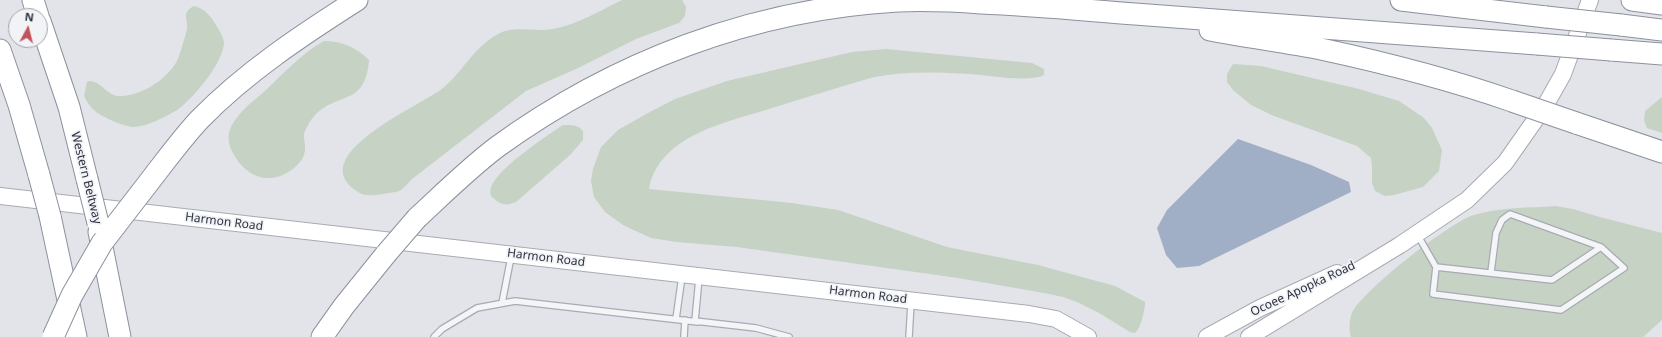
<!DOCTYPE html>
<html>
<head>
<meta charset="utf-8">
<style>
  body { margin:0 }
  #map { position:relative; width:1662px; height:337px; overflow:hidden; background:#e2e4e9; font-family:"Noto Sans",sans-serif }
  canvas { display:block }
  .north { position:absolute; left:8px; top:8px; width:40px; height:40px; box-sizing:border-box; background:#f1f3f6; border:1px solid #a2a5ad; border-radius:50%; rotate:7deg; font-size:11px; font-weight:700; line-height:16px; text-align:center; color:#2c313f }
  .north::after { content:''; display:block; margin:auto; width:14px; height:18px; background:#c1535b; clip-path:polygon(50% 0,100% 100%,50% 72%,0 100%) }
</style>
</head>
<body>
<div id="map">
<canvas width="1662" height="337"></canvas>
<div class="north">N</div>
</div>
<script>
const ctx = document.querySelector('canvas').getContext('2d');
ctx.lineJoin = 'round';
function paint(path, color) { ctx.fillStyle = color; ctx.fill(path, 'evenodd'); }
function trace(path, color, width, dash) { ctx.strokeStyle = color; ctx.lineWidth = width; ctx.lineCap = dash ? 'butt' : 'round'; ctx.setLineDash(dash || []); ctx.stroke(path); }
function write(font, color, halo, rows, align = 'center') {
  ctx.font = font + ' "Noto Sans",sans-serif'; ctx.lineWidth = 3.5; ctx.setLineDash([]); ctx.textBaseline = 'middle'; ctx.strokeStyle = halo; ctx.fillStyle = color; for (const [text, x, y, turn = 0] of rows) {
    ctx.save(); ctx.translate(x, y); ctx.rotate((+turn || 0) * Math.PI / 180); ctx.textAlign = isNaN(turn) ? turn : align; if (halo) ctx.strokeText(text, 0, 0); ctx.fillText(text, 0, 0); ctx.restore();
  }
}
const green = new Path2D(`
  M622,0H682L686,7L685,16L679,23L636,39L576,69L526,91L412,179C408,183 405,187 401,190C398,192 393,192 389,193C377,195 365,198 355,190C305,154 424,104 443,88C464,71 475,44 502,32C516,26 537,32 553,29C579,24 599,11 622,0Z
  M194,6C205,9 210,15 216,25C219,30 223,36 224,42C224,62 193,99 177,110C165,117 148,126 134,127C125,127 102,117 95,111C90,107 87,102 84,96L87,82L90,81C103,82 107,97 121,96C143,95 166,80 177,61C180,55 185,37 187,29C188,18 181,13 194,6Z
  M324,41C342,41 357,48 369,60C365,106 341,91 316,114C311,119 306,127 304,134C303,138 305,142 305,146C306,157 299,165 290,171C267,186 245,176 233,153C229,146 227,137 230,130C236,113 254,101 266,90C285,72 301,54 324,41Z
  M886,49L1032,63L1044,69V75C1027,83 989,75 970,74C938,72 906,71 874,77C839,87 804,98 769,109C737,119 700,127 674,148C661,159 651,173 649,189L792,203L838,210L947,247L1038,265L1115,286L1145,302C1145,309 1141,329 1135,333L1130,332L1099,313L1077,302L1063,297L1044,293L958,278L737,247L677,242L651,238L623,225L605,212L594,197L591,181L593,169L601,147L618,130L648,113L675,99L727,81L852,52Z
  M1233,64L1261,66L1359,89L1399,101L1424,118L1432,128L1442,150L1439,171L1423,187L1394,195L1385,196L1375,191L1372,183V167L1371,158L1357,146L1274,116L1251,105L1233,90L1227,82V74Z
  M1662,97V133L1647,128L1644,120L1645,111Z
  M563,125C571,125 577,124 583,131V140L570,155L516,202C504,207 500,204 491,196C490,193 490,190 491,187C499,167 544,138 563,125Z
  M1555,206L1573,209L1596,216L1662,233V320L1643,337H1351C1349,331 1349,320 1352,313C1361,292 1451,221 1474,215C1500,207 1529,208 1555,206Z`);
const water = new Path2D(`
  M1238,139L1311,165L1349,182L1351,192L1199,266L1177,268L1166,255L1157,228L1167,210Z`);
const lane = new Path2D(`
  M1417,234L1436,267L1433,294L1561,310L1624,268L1601,247L1552,280L1436,267
  M1491,272L1496,233L1502,220L1510,214L1601,247
  M699,278L695,321L756,328L789,337
  M502,303L511,257
  M676,319L682,276
  M434,337L442,329L477,308L515,301L698,322
  M684,337L685,320
  M909,337L911,303`);
const secondary = new Path2D(`
  M0,196L1029,314L1056,319L1088,337
  M1207,337L1260,308L1337,273
  M1249,337L1400,245L1467,200L1505,163L1545,106L1563,74L1590,0`);
const highway = new Path2D(`
  M33,0L38,16
  M1401,0L1546,17
  M1632,0L1662,4
  M40,21L69,107L87,179
  M1621,25L1662,30
  M1210,30C1247,37 1284,42 1321,49C1386,63 1449,79 1512,101
  M0,50L19,105L39,175
  M1611,50L1662,54
  M1576,123L1662,152
  M156,173C170,155 184,136 200,119C246,72 302,35 357,0
  M50,216L76,337
  M417,218C443,194 468,169 497,147C614,62 753,9 898,1C926,0 953,1 981,3C1032,5 1083,10 1135,14C1269,23 1403,33 1537,44
  M99,232L120,337
  M322,337L344,306L386,254`);
const highwayBridge = new Path2D(`
  M1546,17L1621,25
  M1537,44L1611,50
  M1512,101L1576,123
  M39,175L50,216
  M87,179L98,223
  M386,254L417,218
  M53,337L72,295L102,243L156,173`);
const streetNames = [
  ["Western Beltway",86,178,76],
  ["Harmon Road",224,222,7],
  ["Harmon Road",546,258,7],
  ["Ocoee Apopka Road",1303,289,-25],
  ["Harmon Road",868,295,7]
];
paint(green, '#c6d2c4');
paint(water, '#a0afc5');
trace(lane, '#a8abb3', 8);
trace(secondary, '#a8abb3', 18);
trace(highway, '#8b919e', 23);
trace(lane, '#f4f5f7', 5.5);
trace(secondary, '#fff', 16);
trace(highway, '#fff', 21);
trace(highwayBridge, '#8b919e', 23, []);
trace(highwayBridge, '#fff', 21);
write('12px', '#2c313f', '#f1f3f6', streetNames);
</script>
</body>
</html>
